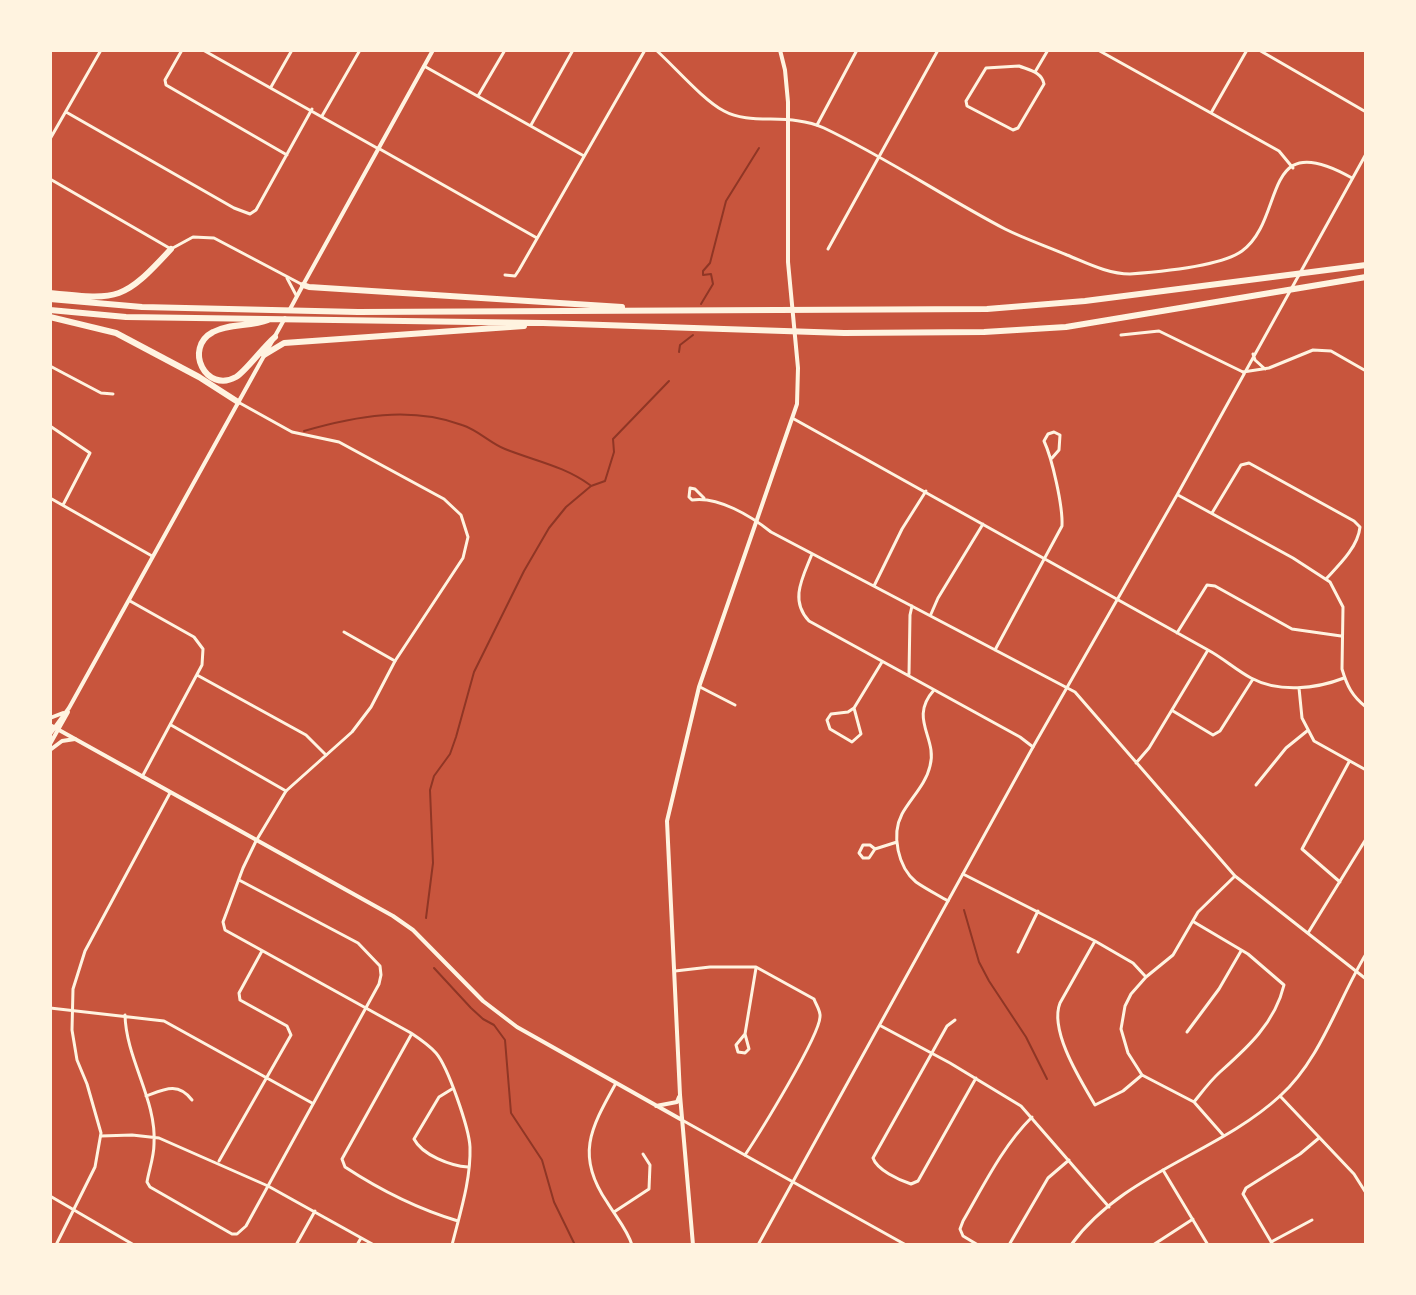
<!DOCTYPE html>
<html>
<head>
<meta charset="utf-8">
<style>
  body { margin:0 }
  #map { position:relative; width:1416px; height:1295px; overflow:hidden; background:#c8553d; font-family:Arial,sans-serif }
  canvas { display:block }
  .frame { position:absolute; inset:0; border:52px solid #fff3e0; pointer-events:none }
</style>
</head>
<body>
<div id="map">
<canvas width="1416" height="1295"></canvas>
<div class="frame"></div>
</div>
<script>
const ctx = document.querySelector('canvas').getContext('2d');
ctx.lineJoin = 'round';
function trace(path, color, width, dash) { ctx.strokeStyle = color; ctx.lineWidth = width; ctx.lineCap = dash ? 'butt' : 'round'; ctx.setLineDash(dash || []); ctx.stroke(path); }
const stream = new Path2D(`
  M701,304L713,284L711,274L703,275V271L710,263L726,201L759,148
  M679,352L680,345L693,335
  M304,431C356,416 410,406 462,425C478,430 490,443 505,449C535,461 564,466 590,485
  M964,910L979,962L989,981L1026,1037L1047,1079
  M426,918L433,863L430,790L434,776L450,754L456,737L474,672L524,571L549,528L566,507L591,486L605,481L614,452L613,439L669,381
  M434,968L471,1008L483,1019L494,1025L505,1040L511,1113L542,1160L554,1202L575,1245`);
const minor = new Path2D(`
  M182,50L165,80L166,85L287,155
  M1098,50L1279,151L1293,168
  M1259,50L1366,112
  M424,66L584,156
  M1019,66C1029,70 1042,72 1044,84L1018,128L1013,130L967,106L966,101L986,68Z
  M1035,72L1048,50
  M271,87L292,50
  M478,96L505,50
  M66,112L234,208L250,214L256,210L312,109
  M1211,113L1247,50
  M322,116L360,50
  M531,125L573,50
  M817,125L857,50
  M50,139L101,50
  M378,148L537,238
  M50,179L171,249
  M828,249L938,50
  M505,275L515,276L519,270L645,50
  M287,278L296,295
  M1121,335L1159,331L1243,372
  M50,366L101,393L113,394
  M794,419L1208,650C1223,658 1236,670 1251,678C1279,693 1316,689 1344,678
  M50,426L90,453L63,505
  M1178,495L1293,558L1330,582L1343,607L1342,669C1347,686 1352,696 1366,707
  M50,498L152,556
  M704,498L695,489L690,488L689,497L692,500C718,496 751,516 771,532L1075,692L1235,876L1366,979
  M1212,513L1241,465L1249,463L1354,521L1360,527C1358,547 1339,565 1326,579
  M812,554C803,577 789,600 809,621L1020,737L1033,747
  M874,586L902,529L926,491
  M130,601L194,637L203,649L202,665L142,777
  M931,614L938,598L983,524
  M344,632L395,661
  M1177,633L1207,585L1215,586L1292,629L1341,636
  M995,650L1062,526C1063,506 1052,458 1044,441L1048,434L1054,432L1060,435L1059,450L1052,458
  M909,674L910,615L912,606
  M197,675L306,735L326,755
  M700,687L735,705
  M1299,688L1302,718L1314,741L1366,770
  M934,690C908,719 938,738 930,766C926,784 911,798 902,814C891,835 898,867 916,882C926,889 938,895 948,901
  M854,708L861,734L852,742L830,729L827,720L831,714L848,712L854,708L882,662
  M1173,711L1213,735L1220,731L1253,679
  M171,725L286,791
  M1136,763L1149,748L1208,650
  M1256,785L1286,748L1307,731
  M256,841L243,868L223,922L225,930L411,1033C420,1039 429,1045 436,1053C448,1067 469,1128 470,1147C471,1180 460,1213 452,1245
  M875,849L870,845H863L859,853L863,858H869L875,849L897,842
  M963,874L1095,941L1133,963L1146,977
  M1340,882L1302,849L1349,762
  M1194,922L1248,954L1284,985C1275,1023 1247,1048 1220,1072C1210,1081 1202,1092 1194,1102
  M1308,933L1366,839
  M1095,941L1060,1003C1049,1031 1081,1081 1095,1105L1123,1091L1142,1075
  M1018,952L1038,911
  M675,971L710,967H756L814,999C816,1005 821,1011 820,1017C819,1037 759,1134 745,1155
  M50,1008L164,1021L312,1103
  M125,1015C126,1059 157,1100 154,1144C154,1157 149,1170 147,1182L150,1187L232,1234H237L246,1226L379,984L381,975L380,966L358,943L239,880
  M955,1020L947,1026L873,1158C877,1170 899,1180 911,1184L918,1181L976,1078
  M881,1026L950,1063L1021,1106L1109,1207
  M1187,1032L1219,989L1241,951
  M745,1034L736,1045L738,1052L745,1053L749,1049L745,1034L756,968
  M411,1035L342,1159L345,1167C380,1190 418,1209 458,1221
  M616,1083C591,1128 575,1155 607,1202C616,1217 627,1229 632,1245
  M452,1089L439,1097L414,1139C422,1155 451,1166 468,1167
  M146,1096C165,1089 178,1082 192,1100
  M1280,1096L1354,1174L1366,1193
  M1223,1135L1194,1102L1142,1075L1128,1053L1121,1029L1125,1006L1131,994L1146,977L1173,955L1198,912L1235,876
  M101,1136L132,1135L159,1138L268,1186L374,1245
  M219,1161L291,1035L287,1026L240,1000L239,993L262,951
  M1163,1170L1208,1245
  M614,1212L649,1189L650,1165L643,1154
  M1271,1242L1312,1220
  M296,1245L315,1211
  M357,1245L361,1238
  M978,1245L963,1236L960,1229L963,1221C984,1185 1002,1147 1032,1117
  M1009,1245L1048,1178L1069,1160
  M1153,1245L1193,1219
  M1273,1245L1243,1194L1246,1188L1300,1154L1319,1138`);
const tertiary = new Path2D(`
  M203,50L377,148
  M656,50C675,67 703,100 724,111C751,126 790,112 824,128C887,158 944,197 1005,229C1025,239 1046,246 1067,255C1087,263 1108,274 1130,274C1157,272 1221,266 1242,251C1287,218 1259,125 1352,178
  M171,249L193,237L214,238L303,285
  M1253,354L1255,360L1265,369
  M1243,372L1269,368L1313,350L1331,351L1366,371
  M238,402L292,432L339,442L444,499L461,515L468,537L463,558L395,661L371,707L352,732L286,791L256,841
  M682,1120L906,1245
  M50,1196L134,1245
  M56,1245L95,1167L101,1133L87,1084L77,1060L72,1030L73,989L85,951L170,793
  M758,1245L1033,747L1177,495L1366,154
  M1071,1245C1123,1173 1217,1154 1280,1096C1321,1059 1338,1000 1366,954`);
const secondary = new Path2D(`
  M303,285L433,50
  M50,725L393,916L413,930L483,1001L517,1027L682,1120
  M656,1106L677,1102L679,1097
  M693,1245L680,1095L667,821L699,687L797,404L798,368L788,262V102L785,70L780,50`);
const primary = new Path2D(`
  M289,311L303,285
  M50,718L63,713
  M50,734L69,708L285,318
  M50,744L68,712
  M50,750L62,741L75,739`);
const motorway = new Path2D(`
  M303,285L309,287L622,307
  M50,293C119,300 123,301 171,249
  M50,299L142,307L358,312L987,309L1085,301L1366,265
  M50,310L126,317L543,323L844,333L984,332L1066,327L1366,277
  M50,317L116,333L199,377L238,402
  M268,320C251,327 229,323 213,332C183,348 206,394 236,377C246,371 263,347 275,337
  M264,355L284,343L524,326`);
trace(stream, '#8f3625', 2);
trace(minor, '#fff3e0', 3);
trace(tertiary, '#fff3e0', 3);
trace(secondary, '#fff3e0', 4);
trace(primary, '#fff3e0', 4);
trace(motorway, '#fff3e0', 6);
</script>
</body>
</html>
